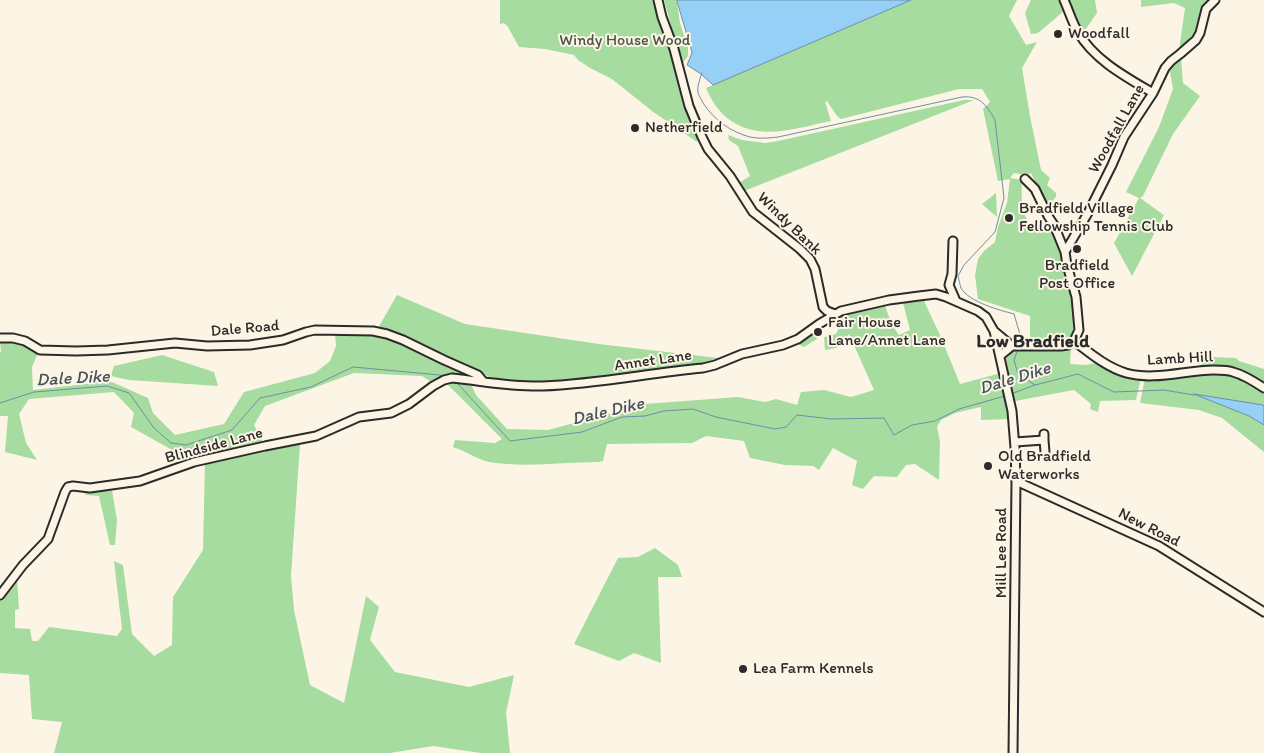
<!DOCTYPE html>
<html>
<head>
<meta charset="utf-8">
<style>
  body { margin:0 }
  canvas { display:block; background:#fcf5e5 }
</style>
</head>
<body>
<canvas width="1264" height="753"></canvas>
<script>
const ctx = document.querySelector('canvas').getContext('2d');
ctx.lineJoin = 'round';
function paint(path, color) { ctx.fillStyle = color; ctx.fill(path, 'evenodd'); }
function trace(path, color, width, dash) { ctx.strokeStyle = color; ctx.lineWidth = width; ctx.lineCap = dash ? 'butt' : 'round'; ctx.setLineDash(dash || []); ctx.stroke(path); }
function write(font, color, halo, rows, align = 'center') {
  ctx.font = font + ' Itim,sans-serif'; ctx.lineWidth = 4; ctx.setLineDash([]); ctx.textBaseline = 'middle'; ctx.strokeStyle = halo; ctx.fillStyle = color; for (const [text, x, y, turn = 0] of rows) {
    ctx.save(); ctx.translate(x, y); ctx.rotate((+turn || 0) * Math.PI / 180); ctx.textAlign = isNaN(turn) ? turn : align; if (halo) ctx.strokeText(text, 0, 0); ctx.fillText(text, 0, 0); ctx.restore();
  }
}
const green = new Path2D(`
  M500,0H655L676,71L683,96L686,111L697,138V142L652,111L612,79L590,68L578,60L574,55L545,49L519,47L508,27L504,23L500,24Z
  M664,0H676L677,2L680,23L688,47V56L682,64Z
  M911,0H1017L1009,16L1026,45L1037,42L1022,68L1030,116L1041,170L1050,178L1047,185L1056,193V197L1047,207L1031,173L1025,175L1014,173L1010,178L1022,180C1021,196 1021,214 1032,227L1050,221L1054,226C1058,244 1081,322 1071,336C1066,343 1038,340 1030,339V316L978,299L975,275L978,259L984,251L995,242L998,227L1007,203L1010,179L998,181L983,109L990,102L982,89H959L841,119L837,116L827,101L825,102L831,121C796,128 757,143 726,117C717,109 711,100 706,88Z
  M1031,0H1060L1064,11L1038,33L1031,34L1025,13Z
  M1069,0H1095L1097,13L1083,33Z
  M1141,0H1208L1204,3L1198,19L1195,32L1179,50L1185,8L1174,3L1141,7Z
  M1181,57L1183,83L1200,96L1173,134L1143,196L1140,198L1164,215L1132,276L1114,243L1139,198L1126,192L1159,127L1173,89L1169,66Z
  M964,100H974L744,191L739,183L750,176L738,146L729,140L728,135L742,140L765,143L778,141Z
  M996,193L997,217L982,204Z
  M397,295L465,324L599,344L718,358L695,365L657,371L558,382L496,381L470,366L405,337L378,328Z
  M924,301L940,335L960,384L1001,373L1010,419L981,420V407L955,413L941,420L937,427L940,442L939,480L915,464L906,465L897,477L874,476L863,489L852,485L857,461L833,448L819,470L813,466L785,465L750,458L744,441L706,436L692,443L607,444L603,461L599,462C563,462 525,468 489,462C477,459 465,451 453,447L455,440L495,443L502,439L445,382L452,379L470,382L476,395L507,429L548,430L645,404L738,397L765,402L776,399L797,405L801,392L824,390L851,397L874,390L849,334L836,348L825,350L824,337L836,334L839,328L845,327L844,326L839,327L838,319L841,315L885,306L892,325L899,335L910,330L903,303Z
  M335,332L372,334L402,343L468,376L450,375L433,383L422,376L354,373L265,406L254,425L264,444L190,460L131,427L134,413L114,392L29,399L19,414L26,443L37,460L5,452L8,416H0V353L1,352L0,341C17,340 24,343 38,353L32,367L33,390L103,382H112L148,398L153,413L175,435L224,424L244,392L315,373L330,361L336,346Z
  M814,332L817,339L804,347L796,343Z
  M1017,347L1071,348L1070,364L1086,365L1096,363L1112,370L1141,378L1136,400L1100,401L1098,412L1090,409L1091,404L1074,390L1015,401L1006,360C1007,352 1011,351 1017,347Z
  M162,355L214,372L218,386L129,380L111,376L114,366Z
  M1213,357L1236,358L1239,361L1264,369V385L1209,367H1197Z
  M1236,373L1264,394V406L1197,395L1249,416L1264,425V452L1222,418L1199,410L1140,403L1145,378L1163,379L1190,374Z
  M293,442L300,444L291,576L294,610L310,685L344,703L366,596L379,607L370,640L395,672L469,687L514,675L506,713L510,753H481L433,746L390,753H54L62,722L32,719L29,675L0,673V598L17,578L19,609L15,610V628L30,629L32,641H38L49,627L117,636L122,629L114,561L123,565L132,634L154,656L172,645L173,597L203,550L205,461Z
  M112,490L117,520L115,545H110L99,496L86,495L83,491Z
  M655,548L678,565L682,577H658L661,663L634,653L619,661L574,644L618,558L638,557Z`);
const water = new Path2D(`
  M677,0H911L713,85L701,74L687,65L692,53Z
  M1194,394L1263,405L1264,406V425L1249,416Z`);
const stream = new Path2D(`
  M702,73C700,78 697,87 698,92C698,95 702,100 703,103C714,120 731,132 750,137C760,139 769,138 778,137L962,97C980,95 987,106 995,120L1004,198L995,232L964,265L958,276C959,280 960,285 961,288C969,302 999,310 1014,314L1021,338L1019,343
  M1018,349L1014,360L1018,374L1035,385
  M454,382L458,384L510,441L582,432L622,417L645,416L664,411L693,409L716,417L775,429L786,427L797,415L831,419L884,418L894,435L912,425L935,421L959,409L1005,396
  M1011,394L1035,385L1078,374L1114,392L1164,390L1194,395
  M0,403L34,392L107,386L129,393L154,428L171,443L186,445L232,430L260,398L311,387L353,367L440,375L444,377`);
const minor = new Path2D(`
  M658,0L662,17L674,49L689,106L702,137L708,149L730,176L753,212L800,249L810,259L815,269L823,307L827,311L835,314
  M1064,0C1069,11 1072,22 1078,32C1094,60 1126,77 1153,93
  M1025,179L1035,189L1048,216L1054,225L1065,252
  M953,241L952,274L949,285L956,301
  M994,331L1012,346
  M0,338H13L25,341L40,350L76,351L108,350L175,343L207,346L250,345L283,340L306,332L315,330L373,331L387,334L403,340L444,360L478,375L483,381
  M1074,341C1090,353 1106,367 1126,373C1155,381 1185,370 1214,370C1220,370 1228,370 1233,372C1244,375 1255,382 1264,388
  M1001,355L1012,346H1061L1068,345L1074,341L1079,330L1076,297L1067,265L1065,252L1088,213L1112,165L1124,137L1153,93L1165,68L1171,61L1180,54L1196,40L1200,33L1206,9L1215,0
  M1044,440L1045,452
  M1015,442L1044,440V434
  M1016,481L1159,546L1264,612
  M0,595L23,565L48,539L65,492L68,487L73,486L90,488L140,481L194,462L265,446L316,436L359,417L391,413L409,404L433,386L444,380L452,378C482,381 512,387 543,386C597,384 649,373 703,368L715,365L742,354L783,345L798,339L819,324L841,311L889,300L919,296L936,294L946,297L978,311L986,317L994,331L1012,411L1015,448L1016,481L1013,753`);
const markers = [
  [1058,34,5,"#2b2b2b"],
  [635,128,5,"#2b2b2b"],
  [1009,218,5,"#2b2b2b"],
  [1077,249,5,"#2b2b2b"],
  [818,332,5,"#2b2b2b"],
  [988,466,5,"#2b2b2b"],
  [743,669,5,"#2b2b2b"]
];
const poiNames = [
  ["Woodfall",1068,34],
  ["Netherfield",645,128],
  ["Bradfield Village",1019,209],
  ["Fellowship Tennis Club",1019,227],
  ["Bradfield",1077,266,"center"],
  ["Post Office",1077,284,"center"],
  ["Fair House",828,323],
  ["Lane/Annet Lane",828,341],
  ["Old Bradfield",998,457],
  ["Waterworks",998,475],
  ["Lea Farm Kennels",753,669]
];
const parkNames = [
  ["Windy House Wood",625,41]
];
const streetNames = [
  ["Woodfall Lane",1117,129,-61],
  ["Windy Bank",789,224,44],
  ["Dale Road",245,329,-5],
  ["Lamb Hill",1180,359,-3],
  ["Annet Lane",653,361,-8],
  ["Blindside Lane",214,446,-15],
  ["New Road",1149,528,27],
  ["Mill Lee Road",1002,553,-90]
];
const waterNames = [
  ["Dale Dike",73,379,-3],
  ["Dale Dike",1015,379,-17],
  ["Dale Dike",608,412,-13]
];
const quarterNames = [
  ["Low Bradfield",1033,342]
];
paint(green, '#a6dc9f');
paint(water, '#97d0f7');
trace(water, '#6c8ea5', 1);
trace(stream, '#6c8ea5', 1);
trace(minor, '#2b2b2b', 11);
trace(minor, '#fcf5e5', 7);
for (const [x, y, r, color] of markers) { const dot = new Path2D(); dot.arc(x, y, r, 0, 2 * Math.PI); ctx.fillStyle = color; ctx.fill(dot); trace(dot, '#fcf5e5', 2); }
write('16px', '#2b2b2b', '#fcf5e5', poiNames, 'left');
write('16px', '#4a5748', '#fcf5e5', parkNames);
write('16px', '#2b2b2b', '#fcf5e5', streetNames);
write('italic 18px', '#46545e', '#fcf5e5', waterNames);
write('bold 19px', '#2b2b2b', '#fcf5e5', quarterNames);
</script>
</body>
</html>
